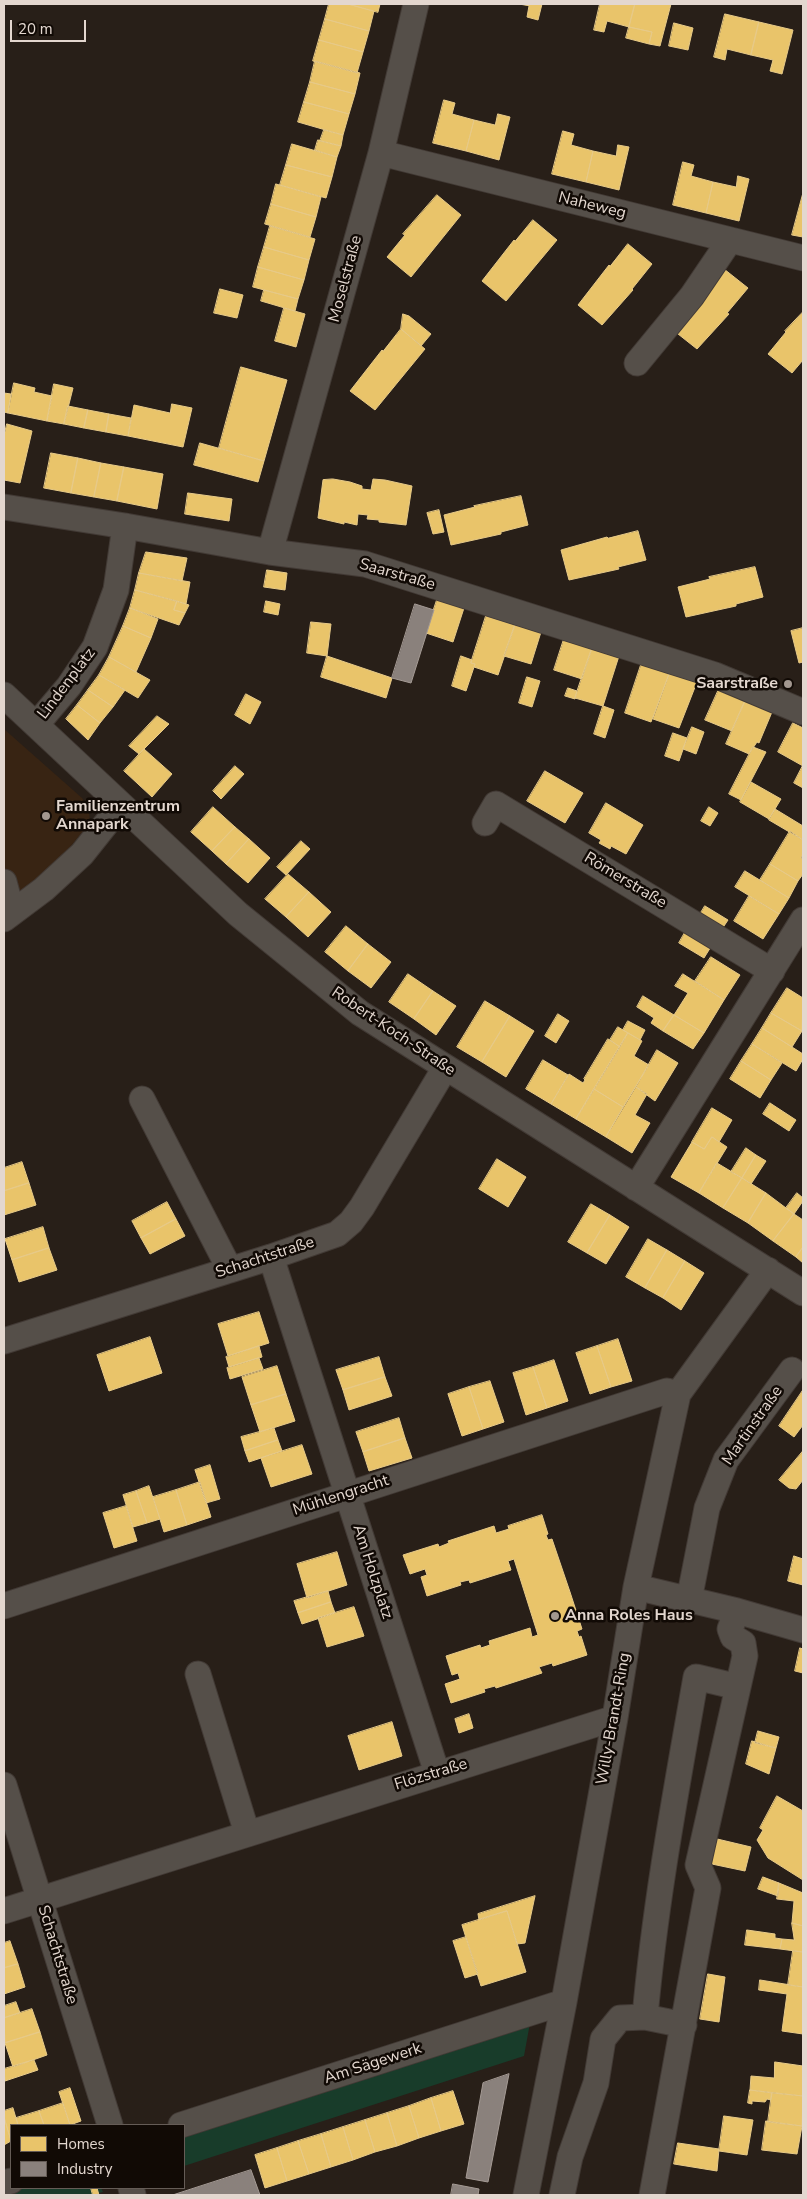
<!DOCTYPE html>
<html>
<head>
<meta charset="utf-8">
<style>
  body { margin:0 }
  #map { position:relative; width:807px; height:2199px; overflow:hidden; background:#281f18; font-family:"Nunito Sans",sans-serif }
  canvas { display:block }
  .frame { position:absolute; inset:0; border:5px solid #e3d7cf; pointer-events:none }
  .legend { position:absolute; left:10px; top:2124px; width:175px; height:65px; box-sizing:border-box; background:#110a05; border:1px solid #655c56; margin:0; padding:6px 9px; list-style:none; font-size:15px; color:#e3d7cf }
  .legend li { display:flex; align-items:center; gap:10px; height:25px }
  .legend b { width:25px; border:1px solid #655c56 }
  .scale { position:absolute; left:10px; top:20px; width:76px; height:22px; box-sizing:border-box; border:2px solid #e3d7cf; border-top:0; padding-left:6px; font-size:15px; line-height:18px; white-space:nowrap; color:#e3d7cf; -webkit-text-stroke:4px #110a05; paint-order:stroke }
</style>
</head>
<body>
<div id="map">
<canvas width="807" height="2199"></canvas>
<div class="frame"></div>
<ul class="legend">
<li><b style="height:14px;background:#e9c46a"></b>Homes</li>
<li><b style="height:14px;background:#8a817c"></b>Industry</li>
</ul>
<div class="scale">20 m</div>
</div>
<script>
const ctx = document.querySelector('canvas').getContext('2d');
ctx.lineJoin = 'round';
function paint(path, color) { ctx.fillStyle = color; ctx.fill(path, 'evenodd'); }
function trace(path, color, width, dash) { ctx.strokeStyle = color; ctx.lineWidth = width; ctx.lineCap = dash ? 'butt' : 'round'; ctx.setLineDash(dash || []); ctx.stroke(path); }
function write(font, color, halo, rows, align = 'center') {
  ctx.font = font + ' "Nunito Sans",sans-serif'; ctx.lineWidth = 5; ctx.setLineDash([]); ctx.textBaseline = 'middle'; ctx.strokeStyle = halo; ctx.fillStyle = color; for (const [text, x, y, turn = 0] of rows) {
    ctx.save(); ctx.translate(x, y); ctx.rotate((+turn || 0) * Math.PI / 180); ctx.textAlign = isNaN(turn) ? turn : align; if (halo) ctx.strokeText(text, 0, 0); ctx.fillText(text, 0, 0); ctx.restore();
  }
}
const built = new Path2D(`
  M4,729L82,798L89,809L90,823L55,865L34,884L4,903Z`);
const green = new Path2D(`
  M530,2023L524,2056L184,2166V2135Z
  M21,2188H101L103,2192L91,2195H4V2193Z`);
const homes = new Path2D(`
  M329,4H348L374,11L369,31L325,19Z
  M348,4H380L378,12Z
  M519,4H542L538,20L527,17L529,6Z
  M600,4H635L629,27L607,21L604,32L594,30Z
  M635,4H671L660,46L649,44L652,32L629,27Z
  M725,14L759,22L751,55L727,49L725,60L714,57Z
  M325,19L369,31L363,52L319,40Z
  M759,22L793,30L782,74L770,71L773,60L751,55Z
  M674,23L693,28L688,50L669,46Z
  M629,27L652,32L649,44L626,38Z
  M319,40L363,52L357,73L313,61Z
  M315,61L360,73L355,94L310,82Z
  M310,82L355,94L349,114L304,102Z
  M444,100L455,103L452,114L474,120L466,151L433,143Z
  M304,102L349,114L343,135L298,122Z
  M498,114L510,117L499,160L466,151L474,120L495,125Z
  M324,130L343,135L341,146L320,141Z
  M563,131L574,134L571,145L593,151L586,182L552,174Z
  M318,140L341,146L337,157L315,150Z
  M292,144L337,157L332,177L286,165Z
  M618,145L629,147L619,190L586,182L593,151L616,156Z
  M683,162L694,165L691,176L713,182L706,213L673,205Z
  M286,165L332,177L326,198L280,185Z
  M738,176L749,179L739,221L706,213L713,182L736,187Z
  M276,184L321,197L316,217L271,204Z
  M803,193V237L792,235Z
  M437,195L461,215L411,277L387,257L405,235L403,234Z
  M271,204L316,217L310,237L265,224Z
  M533,220L557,240L506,301L482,281L514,240L515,241Z
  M270,226L315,239L309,260L264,247Z
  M628,244L652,264L632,289L633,290L602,325L578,305L609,265L610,266Z
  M264,247L309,260L304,280L258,267Z
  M258,267L304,280L298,299L253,287Z
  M724,269L748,288L727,313L729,314L697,349L673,330Z
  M220,289L243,295L237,318L214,313Z
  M264,290L298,299L295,311L261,301Z
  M284,308L305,314L296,347L275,341Z
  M803,312V360L792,373L768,354L786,332L785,331Z
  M403,314L409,316L431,334L421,346L401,329Z
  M401,329L425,349L375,410L350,391L382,350L383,351Z
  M241,367L287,380L264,461L219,448Z
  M14,383L35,388L34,392L52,396L47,421L8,413Z
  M54,384L73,388L64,424L47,421Z
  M4,393L11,394L8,413L4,412Z
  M172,404L192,408L183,447L128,436L134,405L170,413Z
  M68,406L88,410L84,428L64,424Z
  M88,410L109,414L106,432L84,428Z
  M109,414L131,418L128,436L106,432Z
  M7,424L32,431L20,483L4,480V436Z
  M200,443L264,461L258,482L194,465Z
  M51,453L78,458L71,493L44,488Z
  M78,458L101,463L94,497L71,493Z
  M101,463L124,467L117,501L94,497Z
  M124,467L163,474L157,509L117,501Z
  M333,479L350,482L362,486V489L371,490L373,479L385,480L412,486L406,525L379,522V520L367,519L368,515L358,514L357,525L344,522V524L318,518L323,480Z
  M188,493L232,499L229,521L185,514Z
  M521,496L528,525L501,532V534L451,545L444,515L475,507L474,506Z
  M439,510L444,532L433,534L427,513Z
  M638,531L646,560L618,567L619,569L569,580L561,550L607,537L608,538Z
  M146,552L187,558L182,581L139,573Z
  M755,567L763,597L736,604V606L686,617L678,587L710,579L709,577Z
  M267,570L287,573L285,590L264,587Z
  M139,573L190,582L186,604L135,590Z
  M135,590L177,601L174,610L185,613L179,625L130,608Z
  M437,600L464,608L453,642L426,633Z
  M177,601L189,605L185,613L174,610Z
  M266,601L280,604L278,615L264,612Z
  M130,608L158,619L151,638L123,626Z
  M486,616L515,625L498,675L474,667L475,664L471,663Z
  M311,622L331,624L327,656L307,653Z
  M515,625L541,632L531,664L504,656Z
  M123,626L151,638L136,672L109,657Z
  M803,628V662L799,663L791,631Z
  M564,639L592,648L582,679L554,670Z
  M592,648L619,656L603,706L575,698Z
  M327,656L392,678L386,698L321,677Z
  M461,656L472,660L471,663L475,664L466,691L452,686Z
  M109,657L150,680L138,698L99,675Z
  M642,662L670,672L651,722L625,713Z
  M670,672L697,682L679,728L653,719Z
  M99,675L125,690L113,707L88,690Z
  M527,677L540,681L532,707L519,703Z
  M568,688L577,691L575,699L565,696Z
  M719,689L745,701L732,731L705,720Z
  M88,690L113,707L100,723L77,705Z
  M246,694L261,702L250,724L235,715Z
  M745,701L772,712L759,743L757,742L749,754L726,744Z
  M77,705L100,723L88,740L66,719Z
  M603,706L614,710L605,738L594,734Z
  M157,716L169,724L139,754L129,746Z
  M793,723L803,728V766L778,752Z
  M692,727L704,732L696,754L683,749Z
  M673,733L687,738L679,761L665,756Z
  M753,747L766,752L741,800L729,794Z
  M144,749L172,774L152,797L124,771Z
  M803,765V788L794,783Z
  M235,766L244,774L221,799L213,791Z
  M545,771L583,793L565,823L527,801Z
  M751,782L781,799L769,819L740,802Z
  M606,803L643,825L626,854L611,846L610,849L599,843L601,840L589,833Z
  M213,807L235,827L212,851L191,832Z
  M709,807L718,813L710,826L701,821Z
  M775,809L803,826V840L769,820Z
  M235,827L249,839L226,864L212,851Z
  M790,831L803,840V854L801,858L803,859V874L798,881L770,864Z
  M249,839L270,858L248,883L226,864Z
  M301,841L310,849L286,875L277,867Z
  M770,864L798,881L789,898L760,880Z
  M745,871L789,898L779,914L735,887Z
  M288,874L309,892L286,917L265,899Z
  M309,892L331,912L308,937L286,917Z
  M749,896L779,914L763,939L734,921Z
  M705,906L728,920L722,929L699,916Z
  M346,926L368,944L348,971L325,952Z
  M687,929L712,945L704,958L679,943Z
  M368,944L391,962L371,988L348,971Z
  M711,957L740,975L724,1000L695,981Z
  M408,974L433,991L414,1019L389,1002Z
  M683,974L724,1000L704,1033L674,1015L688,993L675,986Z
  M787,988L803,998L802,1031L771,1013Z
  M433,991L456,1006L436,1035L414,1019Z
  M643,996L674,1015L663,1031L651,1023L654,1018L637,1007Z
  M485,1001L510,1016L482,1062L457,1047Z
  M771,1013L802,1031L792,1047L762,1028Z
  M558,1014L569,1021L556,1043L545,1036Z
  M674,1015L704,1033L693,1049L663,1031Z
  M510,1016L534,1031L506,1077L482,1062Z
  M628,1021L645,1030L640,1040L623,1030Z
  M618,1027L628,1033L620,1047L610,1040Z
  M762,1028L803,1054V1059L796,1071L752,1044Z
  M628,1033L642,1041L634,1056L649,1065L623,1107L594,1089Z
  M608,1039L620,1047L576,1119L551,1104L569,1074L583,1083L585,1080L584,1079Z
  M752,1044L782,1063L771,1080L741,1061Z
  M657,1050L678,1063L655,1101L636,1087Z
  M543,1060L568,1075L551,1104L526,1089Z
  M741,1061L771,1080L760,1098L730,1079Z
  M636,1087L647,1094L635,1115L650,1123L632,1153L606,1137Z
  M594,1089L623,1107L606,1137L576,1119Z
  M770,1103L796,1120L789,1131L763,1114Z
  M712,1108L732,1120L719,1142L712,1137L704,1149L692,1142Z
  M712,1137L727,1147L699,1193L671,1177L692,1142L704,1149Z
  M746,1148L756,1155L742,1178L731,1172Z
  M756,1155L766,1161L751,1184L742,1178Z
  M497,1159L526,1177L508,1207L479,1189Z
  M22,1162L29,1183L4,1191V1168Z
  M717,1163L742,1178L723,1208L699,1193Z
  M742,1178L766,1193L748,1223L723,1208Z
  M29,1183L36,1205L4,1215V1191Z
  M766,1193L794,1214L773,1241L748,1223Z
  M797,1193L803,1198V1201L794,1214L786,1208Z
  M167,1202L176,1219L141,1238L132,1221Z
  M591,1204L610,1215L587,1253L568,1242Z
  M794,1214L803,1220V1247L796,1257L773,1241Z
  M610,1215L629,1227L606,1264L587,1253Z
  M176,1219L185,1236L150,1254L141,1238Z
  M43,1227L49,1248L12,1260L5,1239Z
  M648,1239L667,1250L645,1288L626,1277Z
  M803,1247V1263L796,1257Z
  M49,1248L57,1270L19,1282L12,1260Z
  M667,1250L685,1261L663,1298L645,1288Z
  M685,1261L704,1273L681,1310L663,1298Z
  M259,1312L269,1343L228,1356L218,1324Z
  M150,1337L162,1373L109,1391L97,1355Z
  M618,1339L632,1381L611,1387L597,1346Z
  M259,1346L262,1357L229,1367L226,1357Z
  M597,1346L611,1387L590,1394L576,1353Z
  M379,1357L385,1377L343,1390L336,1370Z
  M259,1358L263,1369L230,1379L227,1368Z
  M554,1360L568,1401L547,1408L533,1367Z
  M277,1366L286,1394L251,1405L242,1377Z
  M533,1367L547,1408L526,1415L513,1373Z
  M385,1377L392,1396L349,1410L343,1390Z
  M490,1381L504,1422L483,1429L469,1387Z
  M469,1387L483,1429L462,1436L448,1394Z
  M803,1390V1425L794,1437L779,1426Z
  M286,1394L295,1421L260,1432L251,1405Z
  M399,1418L405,1438L363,1452L356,1432Z
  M274,1428L278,1440L245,1451L241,1437Z
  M405,1438L412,1458L369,1471L363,1452Z
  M278,1440L282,1451L249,1462L245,1451Z
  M302,1445L312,1474L271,1487L261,1458Z
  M803,1451V1480L796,1489L789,1488L779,1480Z
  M210,1465L220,1499L206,1503L195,1470Z
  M200,1482L211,1517L187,1525L176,1490Z
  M149,1486L160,1519L147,1523L136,1491Z
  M176,1490L187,1525L164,1532L153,1497Z
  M136,1491L147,1523L133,1527L123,1495Z
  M126,1506L137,1541L114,1548L103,1513Z
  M542,1515L548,1534L546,1535L548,1540L552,1539L570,1592L582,1629L577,1631L579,1637L581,1636L587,1655L553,1666L552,1663L539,1667L542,1673L496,1688L495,1686L484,1689L485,1692L451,1703L445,1684L460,1679L458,1673L452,1675L446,1656L480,1645L481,1648L490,1645L489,1641L530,1628L532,1637L538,1635L514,1559L508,1561L511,1570L470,1583L469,1580L460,1582L461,1585L427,1596L421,1577L427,1575L425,1569L410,1574L403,1555L438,1544L439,1547L449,1543L448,1541L494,1526L496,1533L509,1529L508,1526Z
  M337,1552L347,1585L307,1598L297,1564Z
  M794,1556L803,1559V1585L788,1581Z
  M328,1591L331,1602L298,1613L294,1601Z
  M331,1602L335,1613L302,1624L298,1613Z
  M354,1607L364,1636L327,1647L318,1618Z
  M800,1648L803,1649V1673L795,1671Z
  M469,1714L473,1728L459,1733L455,1719Z
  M392,1722L402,1756L359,1770L348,1736Z
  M758,1731L779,1737L776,1748L755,1743Z
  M752,1741L776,1748L769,1774L746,1764Z
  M777,1796L803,1811V1880L768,1858L757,1840L763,1830L760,1828Z
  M713,1838L751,1847L745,1871L707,1863Z
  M763,1877L779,1883L778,1896L758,1889Z
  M779,1883L803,1893V1926L792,1923L794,1901L777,1899Z
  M535,1896L525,1943L517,1944L507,1911L479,1920L478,1914Z
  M507,1911L526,1972L481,1986L462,1925Z
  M792,1923L803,1926V1952L780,1949L782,1939L794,1940Z
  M747,1930L775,1934V1938L782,1939L780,1949L745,1945Z
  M466,1937L478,1974L465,1978L453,1941Z
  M10,1941L18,1964L4,1968V1943Z
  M793,1951L803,1952V1987L788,1985Z
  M18,1964L25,1987L4,1994V1968Z
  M708,1974L725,1977L719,2022L700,2019Z
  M760,1980L803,1987V2034L782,2031L787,1994L759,1990Z
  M16,2002L20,2013L4,2018V2006Z
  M32,2009L40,2032L5,2043L4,2018Z
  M40,2032L47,2055L13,2067L5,2043Z
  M34,2060L38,2070L5,2081L4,2069Z
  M775,2062L803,2066V2096L750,2090L751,2076L774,2078Z
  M70,2088L81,2121L70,2125L59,2092Z
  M750,2090L772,2093L771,2100L767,2099L765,2102L752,2101V2104L748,2103Z
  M453,2091L464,2124L441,2131L431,2098Z
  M772,2093L803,2096L802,2126L768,2122Z
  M431,2098L441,2131L419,2138L409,2106Z
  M63,2103L70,2125H44L39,2111Z
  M409,2106L419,2138L397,2146L387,2113Z
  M13,2108L18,2125H11V2141L4,2117V2111Z
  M39,2111L44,2125H18L16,2118Z
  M387,2113L397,2146L375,2152L365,2120Z
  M724,2116L753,2120L747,2155L719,2151Z
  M4,2117L11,2141L4,2145Z
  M365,2120L375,2152L353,2160L343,2127Z
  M766,2121L802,2126L797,2154L762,2150Z
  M343,2127L353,2160L331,2167L321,2134Z
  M321,2134L331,2167L309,2174L298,2141Z
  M298,2141L309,2174L287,2181L277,2148Z
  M678,2143L719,2149L717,2171L674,2164Z
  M277,2148L287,2181L265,2188L255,2155Z
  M91,2188H97L99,2195H93Z`);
const industry = new Path2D(`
  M415,604L434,610L411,683L392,678Z
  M509,2074L488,2182L466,2178L483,2083Z
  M251,2170L260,2195H173Z
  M453,2184L479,2189L478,2195H451Z`);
const minor = new Path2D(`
  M381,153L803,258
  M637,363L692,296L730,240
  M4,507L125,526L270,552L365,564L715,675L803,712
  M270,552L381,153L416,4
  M4,695L238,914L360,1013L803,1293
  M36,725L69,686L95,647L116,590L125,526
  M485,823L496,804L772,971
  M4,882L12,912
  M4,919L44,889L82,854L121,805
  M142,1099L230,1270
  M636,1188L803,920
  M271,1257L437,1773
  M4,1341L271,1257L337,1234L351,1222L362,1207L445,1068
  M636,1587L737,1611L803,1630
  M689,1600L707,1508L726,1460L792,1370
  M4,1606L667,1391L678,1394
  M198,1674L247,1833
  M4,1785L110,2125
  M4,1911L615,1718
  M645,2017C655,1903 676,1791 696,1677L738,1687
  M181,2125L564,2002
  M4,2183L11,2181
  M131,2188L133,2195
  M526,2195L564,2002L615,1718L636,1587L678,1394L768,1270
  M562,2195L570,2157L596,2083L603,2039L620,2018L645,2017L684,2025
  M652,2195L708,1888L698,1865L745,1656L743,1643L733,1637L730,1629L737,1611`);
const markers = [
  [788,684,5,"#a2978f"],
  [46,816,5,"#a2978f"],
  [555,1616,5,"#a2978f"]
];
const streetNames = [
  ["Naheweg",592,206,14],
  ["Moselstraße",346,279,-75],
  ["Saarstraße",397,575,16],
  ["Lindenplatz",67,684,-53],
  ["Römerstraße",625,881,31],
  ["Robert-Koch-Straße",393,1032,34],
  ["Schachtstraße",265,1258,-18],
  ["Martinstraße",753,1426,-55],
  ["Mühlengracht",341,1496,-18],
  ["Am Holzplatz",372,1572,72],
  ["Willy-Brandt-Ring",614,1719,-80],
  ["Flözstraße",431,1775,-17],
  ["Schachtstraße",57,1955,73],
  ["Am Sägewerk",373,2064,-18]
];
const poiNames = [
  ["Saarstraße",778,684,"right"],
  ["Familienzentrum",56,807],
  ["Annapark",56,825],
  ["Anna Roles Haus",565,1616]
];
paint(built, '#382413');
paint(green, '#183c2a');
paint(homes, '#e9c46a');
trace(homes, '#e7ca88', 1);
paint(industry, '#8a817c');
trace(industry, '#a59b95', 1);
trace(minor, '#423a35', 27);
trace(minor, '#554f49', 25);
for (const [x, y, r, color] of markers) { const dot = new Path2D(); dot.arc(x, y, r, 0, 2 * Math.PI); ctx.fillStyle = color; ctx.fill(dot); trace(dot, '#110a05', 2); }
write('16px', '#e3d7cf', '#110a05', streetNames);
write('bold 16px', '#e3d7cf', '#110a05', poiNames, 'left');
</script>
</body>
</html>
